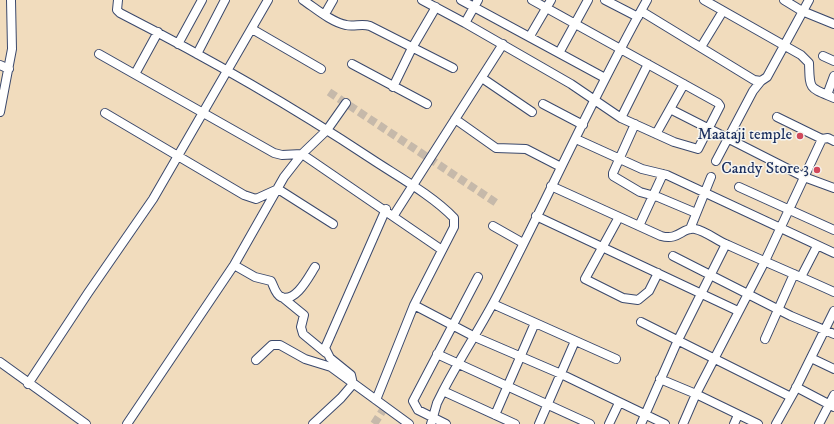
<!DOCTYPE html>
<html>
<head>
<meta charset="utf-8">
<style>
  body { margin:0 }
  canvas { display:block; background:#f1dcbd }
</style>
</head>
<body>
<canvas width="834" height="424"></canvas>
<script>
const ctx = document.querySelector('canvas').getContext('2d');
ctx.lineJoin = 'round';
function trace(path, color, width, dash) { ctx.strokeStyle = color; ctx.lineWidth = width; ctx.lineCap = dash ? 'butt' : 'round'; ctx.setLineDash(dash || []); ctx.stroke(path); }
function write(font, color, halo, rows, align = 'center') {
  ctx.font = font + ' "IM FELL DW Pica",serif'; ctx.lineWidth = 3; ctx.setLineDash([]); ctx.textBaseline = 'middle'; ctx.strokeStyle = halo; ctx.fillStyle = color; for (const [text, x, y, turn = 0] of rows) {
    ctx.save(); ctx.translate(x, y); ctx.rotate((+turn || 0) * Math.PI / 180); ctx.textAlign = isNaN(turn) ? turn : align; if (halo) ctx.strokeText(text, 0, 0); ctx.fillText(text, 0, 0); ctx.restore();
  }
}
const streetTunnel = new Path2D(`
  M329,92L498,204
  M374,424L385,407`);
const street = new Path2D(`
  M118,0L117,10L120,13C206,57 290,105 370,158C397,176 432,195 454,218V227L414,305L376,400
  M303,0C315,8 331,22 346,25C354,27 362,23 370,26L453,68
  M422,0L465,23L571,84L621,118L674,142L698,149L720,106L718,103L532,0
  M461,0L605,78
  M605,0L638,17
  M704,0L801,55L809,63C810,90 808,87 834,98
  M784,0L802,11L834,24
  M641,11L754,80L761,81
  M325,14L333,0
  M465,23L478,0
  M252,29L321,69
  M530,36L551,0
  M178,44L202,0
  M701,47L723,11
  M559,53L588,0
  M99,54L274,153L282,155L302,154L442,250
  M197,54L225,0
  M823,56L834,61
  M352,64L427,104
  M0,65L9,69
  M135,74L158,32
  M482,78L532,112
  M393,87L412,48L436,7
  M827,95L834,76
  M543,104L583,125
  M670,109L684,84
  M0,112L12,49L11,0
  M105,113L244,195L256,199L278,189L333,224
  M777,117L822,139L828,138L834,141
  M621,118L648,64
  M455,119L496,148L526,149L561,167
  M635,124L613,173V176L640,192L658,197L696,213
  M656,134L670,109L804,177L834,188
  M576,139L642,169L667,175L834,253
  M716,161L753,91L761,81L767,77L809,0
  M551,186L661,236C679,241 682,227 695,229C706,231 717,241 728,245C763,261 799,276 834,292
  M739,187L834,230
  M394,215L503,44
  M536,216L738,311
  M619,217L585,279L623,298L638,300L649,291L658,273
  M493,226L523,243
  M639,226L663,174
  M690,229L711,177
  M673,256L791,316L834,334
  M234,265L255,277L271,281C274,286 275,294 281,297C296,303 309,276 315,267
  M801,277L817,246
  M282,297L304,315L301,327L303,334L326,353
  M493,304L616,359
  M414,305L475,337L561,374L665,424
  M641,322L791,397
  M765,339L794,274
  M437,354L590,424
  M811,358L834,369
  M256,360L272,345H280L305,359L331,367L409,424
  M0,362L86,424
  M660,379L696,394L758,424
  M28,384L88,293L153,199L268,0
  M796,387L834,407
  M443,391L515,424
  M495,415L535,323
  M127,424L234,265L284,177L302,154L327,130L346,103
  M313,424L341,398L353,384L351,375L330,358L325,348L386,209
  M431,424L437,403L443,391C460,358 481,327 498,294C549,196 593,96 647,0
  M446,424L418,410L413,401L478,277
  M539,424L575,341
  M609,424L619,403
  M641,424L678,340L726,244
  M683,424L696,394L765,261L822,139
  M734,424L738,415
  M776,424L795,390L834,311
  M819,424L834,395`);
const markers = [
  [800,136,4,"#d1495b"],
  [817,170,4,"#d1495b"]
];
const poiNames = [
  ["Maataji temple",792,136],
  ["Candy Store 3",809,170]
];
trace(streetTunnel, '#c6b9aa', 8, [8, 4]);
trace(street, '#3b496c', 10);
trace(street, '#fff', 8);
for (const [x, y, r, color] of markers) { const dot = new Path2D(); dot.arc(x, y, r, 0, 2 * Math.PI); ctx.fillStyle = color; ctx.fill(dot); trace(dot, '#f6f6f2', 1.5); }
write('16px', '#1b2f5e', '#f6f6f2', poiNames, 'right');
</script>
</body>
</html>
